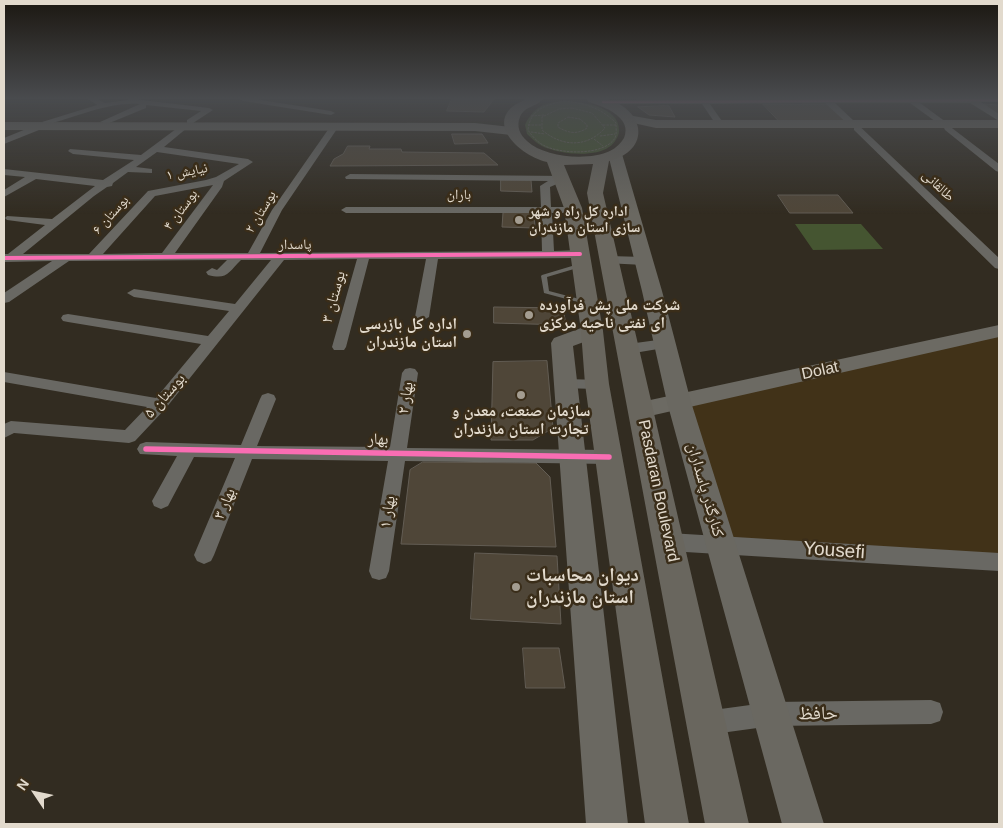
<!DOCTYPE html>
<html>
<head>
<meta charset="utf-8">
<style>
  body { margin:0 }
  #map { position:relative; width:1003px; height:828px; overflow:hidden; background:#322c21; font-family:Helvetica,sans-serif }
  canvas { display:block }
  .frame { position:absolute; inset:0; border:5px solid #e2dacd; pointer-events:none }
  .north { position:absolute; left:10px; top:768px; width:50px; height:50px; -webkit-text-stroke:4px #3a2d19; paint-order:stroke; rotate:304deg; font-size:14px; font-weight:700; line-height:20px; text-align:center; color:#e2dacd }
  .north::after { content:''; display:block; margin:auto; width:18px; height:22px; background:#e2dacd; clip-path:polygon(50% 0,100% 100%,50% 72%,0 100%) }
</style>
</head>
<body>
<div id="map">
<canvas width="1003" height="828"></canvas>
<div class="frame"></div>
<div class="north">N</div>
</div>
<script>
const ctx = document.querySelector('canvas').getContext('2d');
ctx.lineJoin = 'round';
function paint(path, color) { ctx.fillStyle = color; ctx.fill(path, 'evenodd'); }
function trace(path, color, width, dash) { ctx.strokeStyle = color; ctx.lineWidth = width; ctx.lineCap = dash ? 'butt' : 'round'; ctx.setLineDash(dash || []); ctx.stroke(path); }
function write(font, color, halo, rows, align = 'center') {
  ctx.font = font + ' Helvetica,"Noto Naskh Arabic",sans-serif'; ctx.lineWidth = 5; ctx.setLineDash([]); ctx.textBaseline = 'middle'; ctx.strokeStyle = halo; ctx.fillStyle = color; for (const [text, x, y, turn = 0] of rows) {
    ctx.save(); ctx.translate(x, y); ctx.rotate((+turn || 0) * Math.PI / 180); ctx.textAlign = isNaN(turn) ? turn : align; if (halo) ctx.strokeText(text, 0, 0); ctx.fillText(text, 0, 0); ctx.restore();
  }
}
const built = new Path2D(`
  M999,326V557L721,544L679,402Z`);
const green = new Path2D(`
  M564,101C582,102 620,106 619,131C619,136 614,144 609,147C594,158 558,154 542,146C536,143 532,138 527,134L525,125C533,107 545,102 564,101Z
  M795,224H861L883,249L813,250Z`);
const building = new Path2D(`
  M452,99H494L484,112L447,111Z
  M763,104H827L847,122H780Z
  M983,104L999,105V116Z
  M669,106L675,117L649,115L638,107Z
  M452,134H482L488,143L455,144Z
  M348,146H370L369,149H401L402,152L484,153L498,165L330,166L334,159L343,154Z
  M501,180H531L532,192L501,191Z
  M778,195H838L853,213H790Z
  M534,212L535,228L502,227L503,213Z
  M494,307L563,308L566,325L494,323Z
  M547,361L553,428L533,440H491L493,362Z
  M423,462L536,463L550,477L556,547L401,544L410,470Z
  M475,553L557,556L561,624L471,619Z
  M523,648H559L565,688H526Z`);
const path = new Path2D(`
  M564,101C585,103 601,108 616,123C616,128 617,134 615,138C604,156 561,154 545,146C538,143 532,136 528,130C530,109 546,105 564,101Z
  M572,108L592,113L605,128C587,148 562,147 542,130V117L559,109Z
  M531,116L545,115
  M568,117L580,119L587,125V128C577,135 568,133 558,127V123Z
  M528,125H541
  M603,125H616
  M531,132L545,134
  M600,136L615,134
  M594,139L603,146`);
const service = new Path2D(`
  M582,263L584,264V266L547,277L549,291L587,301V303L585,304L544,293L541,276L542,275Z`);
const minor = new Path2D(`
  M88,99H97L105,103L134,99L209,108L213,110L190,125L187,124V120L201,111L146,105V108L107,124L100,122L140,104C112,101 74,117 46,125L42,122L97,105Z
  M239,99H255L331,111L335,113L331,115L243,101Z
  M707,99H999V102H981L999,114V121L970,103H920L946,122L947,124L943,127L910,103H835L999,258V269L995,268L854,130V126H850L825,103L710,104L724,124L720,127L717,126L702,104H603L599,102L603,100Z
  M41,123L44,124V128L4,144V138Z
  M184,123L188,126L187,128L164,147L248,159L253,162L224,181L222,187L175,253H248L272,210L332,124L335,123L339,126L282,210L260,253L542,251L541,213H346L341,210L346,207H541L540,186L548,181L346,179L345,177L350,174L566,176V180L550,187L551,207H573L578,210L573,213H552L554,251L580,250L586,254L580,258L438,259L429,317L422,321L415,317L426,259H369L346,347L344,350H334L332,347L357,259L284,260L166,408L135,441L129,443L14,433L4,438V424L11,421L125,430L147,407L4,382V372L156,398L201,344L68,322L63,321L61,318L63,315L68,314L208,336L229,311L134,297L127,293L134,289L235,304L271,260H241C228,273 227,280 208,275L206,272L212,268L217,270L227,260L69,261L9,302L4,303V293L52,261L4,262V254H8L45,225L7,220L5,218L7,216L52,219L95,186L36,179L4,197V190L25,177L4,175V169L103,180L134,160L73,154L68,151L70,149L141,155ZM157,152L239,164L216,177L206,180L148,191L89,254H23L94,196L107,187L112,186L113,183L128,172L152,173V169L136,167ZM213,185L162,253L103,254L155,196Z
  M948,125L999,164V172L996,171L945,130L944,128Z
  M609,256L644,257L650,261L644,265L605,263L603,260L605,257Z
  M665,339L670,341L672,344L670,347L628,354L623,352L621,349L623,346L628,344Z
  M410,368L415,369L418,373L407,448L609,450L615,452L618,457L615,462L609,464L405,461L389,571L386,578L379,580L372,578L369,571L388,461L252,459L214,555L211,561L204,564L197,561L194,555L235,458L194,457L168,506L161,509L154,506L152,501L177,456L140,454L137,449L140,444L146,442L241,445L260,399L262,395L268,393L274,395L276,399L257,446L390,447L402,373L405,369Z
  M565,379L602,380L605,384L602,388L597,389L560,388L557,384L560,380Z
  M669,533L999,553V571L669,551L662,548L659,542L662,536Z
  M931,700L940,703L943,712L940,721L931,724L772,726L706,735L697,732L694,723L697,714L706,711L772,702Z`);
const secondary = new Path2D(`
  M628,115L656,120H999V128H656L624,121L622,119Z
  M999,325V337L641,418L633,416L630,410L633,404L641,402Z`);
const primary = new Path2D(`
  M4,122L475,123L511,127L518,131L511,135L475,131L4,130Z
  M615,150L620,151L622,154L662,291L691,402L824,824H782L667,402L642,291L608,154L610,151Z
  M592,324L600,326L603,331L600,336L573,346L628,824H586L551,343L554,338Z`);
const trunk = new Path2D(`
  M527,99H543C537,107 524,106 520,117C516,126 520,135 527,141C545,158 589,161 610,151C616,148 621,143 624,138C633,117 603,106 588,102L587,99C593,99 601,97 607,99C645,110 652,150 609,161L603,193L749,824H705L587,193L593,164L564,165L582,208L603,331L609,384L689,824H645L585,384L581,331L564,208L547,162C515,154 480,116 527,99Z`);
const cyclewayFar2 = new Path2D(`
  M603,102L999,100`);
const cyclewayFar1 = new Path2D(`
  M4,258L580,254`);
const cycleway = new Path2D(`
  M146,449L609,457`);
const markers = [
  [519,220,5,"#a49d91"],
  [529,315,5,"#a49d91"],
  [467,334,5,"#a49d91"],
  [521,395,5,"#a49d91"],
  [516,587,5,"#a49d91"]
];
const farStreetnames = [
  ["نیایش ۱",187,172,-11],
  ["طالقانی",938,186,44],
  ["باران",459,195],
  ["بوستان ۴",181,210,-53],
  ["بوستان ۲",261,212,-59],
  ["بوستان ۶",111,215,-48],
  ["پاسدار",295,245,-1]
];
const farPoinames = [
  ["اداره کل راه و شهر",529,212],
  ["سازی استان مازندران",529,228]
];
const streetNames = [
  ["بوستان ۳",334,297,-75],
  ["Dolat",820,371,-12],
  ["بوستان ۵",165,396,-49],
  ["بهار ۲",406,398,-81],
  ["بهار",378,440],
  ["کنارگذر پاسداران",705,490,74],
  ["Pasdaran Boulevard",658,491,78],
  ["بهار ۳",225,504,-67],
  ["بهار ۱",388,512,-81]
];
const poiNames = [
  ["شرکت ملی پش فرآورده",539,306],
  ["ای نفتی ناحیه مرکزی",539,324],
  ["اداره کل بازرسی",457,325,"right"],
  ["استان مازندران",457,343,"right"],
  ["سازمان صنعت، معدن و",521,412,"center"],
  ["تجارت استان مازندران",521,430,"center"]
];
const nearStreetnames = [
  ["Yousefi",834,551,4],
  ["حافظ",818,714,-1]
];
const nearPoinames = [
  ["دیوان محاسبات",526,576],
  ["استان مازندران",526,598]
];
paint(built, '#413218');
paint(green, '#455531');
paint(building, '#4f4638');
trace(building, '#635d54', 1);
trace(path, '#68655e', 1, [2.5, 1]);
paint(service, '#696863');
paint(minor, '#696863');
paint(secondary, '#6c6a63');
paint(primary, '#6a6861');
paint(trunk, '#69665e');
trace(cyclewayFar2, '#f96db3', 2.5);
trace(cyclewayFar1, '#f96db3', 4);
trace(cycleway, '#f96db3', 5.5);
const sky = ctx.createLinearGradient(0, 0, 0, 214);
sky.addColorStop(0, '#1c1812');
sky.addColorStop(0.46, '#494b4e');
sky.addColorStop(1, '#494b4e00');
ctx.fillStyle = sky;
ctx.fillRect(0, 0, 1003, 214);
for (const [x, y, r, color] of markers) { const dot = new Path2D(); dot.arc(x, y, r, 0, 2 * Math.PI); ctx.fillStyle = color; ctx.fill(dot); trace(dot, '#3a2d19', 2); }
write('14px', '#e2dacd', '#3a2d19', farStreetnames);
write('bold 14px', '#e2dacd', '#3a2d19', farPoinames, 'left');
write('16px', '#e2dacd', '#3a2d19', streetNames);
write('bold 16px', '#e2dacd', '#3a2d19', poiNames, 'left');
write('19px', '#e2dacd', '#3a2d19', nearStreetnames);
write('bold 19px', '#e2dacd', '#3a2d19', nearPoinames, 'left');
</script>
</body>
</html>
